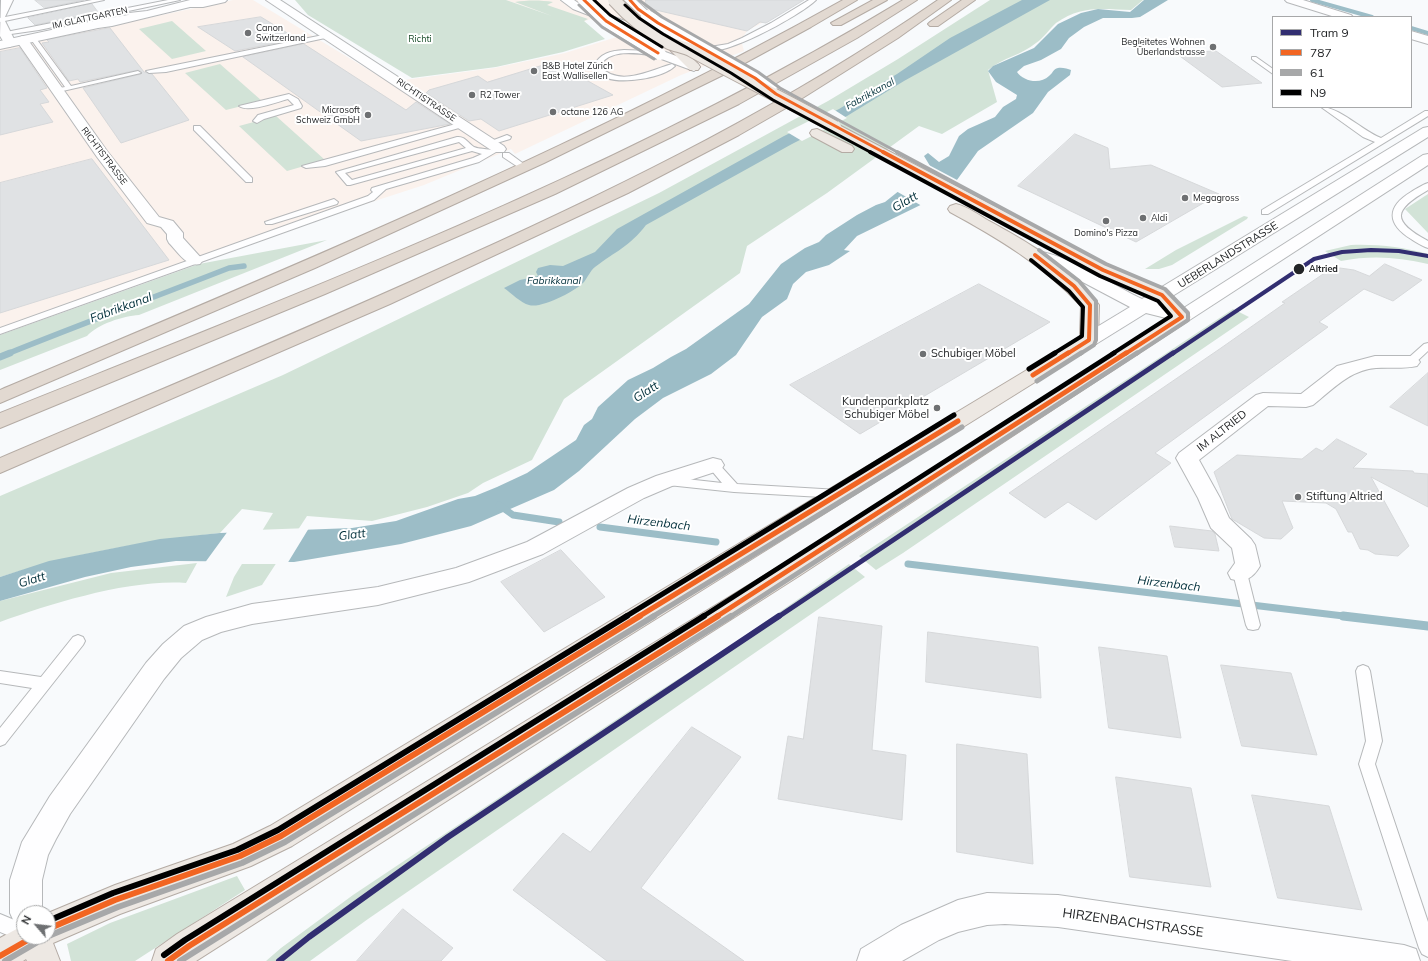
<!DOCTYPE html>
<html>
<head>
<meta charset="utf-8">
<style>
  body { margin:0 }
  #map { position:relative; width:1428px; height:961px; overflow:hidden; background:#f8fafc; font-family:Mulish,sans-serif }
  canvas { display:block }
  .legend { position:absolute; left:1272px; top:16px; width:140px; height:92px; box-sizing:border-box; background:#fff; border:1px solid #a7a8a9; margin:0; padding:5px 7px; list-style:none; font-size:12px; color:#232527 }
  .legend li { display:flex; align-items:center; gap:8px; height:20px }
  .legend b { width:20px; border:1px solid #a7a8a9 }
  .north { position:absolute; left:16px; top:905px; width:40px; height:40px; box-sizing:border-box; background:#fff; border:1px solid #a7a8a9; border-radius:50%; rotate:298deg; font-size:11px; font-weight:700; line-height:16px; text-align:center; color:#232527 }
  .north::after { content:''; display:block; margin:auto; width:14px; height:18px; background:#6e7072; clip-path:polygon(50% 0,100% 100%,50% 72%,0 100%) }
</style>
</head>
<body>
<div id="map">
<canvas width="1428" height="961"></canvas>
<ul class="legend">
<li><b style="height:5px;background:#322e71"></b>Tram 9</li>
<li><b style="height:5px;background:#f26522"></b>787</li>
<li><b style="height:5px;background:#a7a8a9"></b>61</li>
<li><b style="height:5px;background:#000"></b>N9</li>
</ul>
<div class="north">N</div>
</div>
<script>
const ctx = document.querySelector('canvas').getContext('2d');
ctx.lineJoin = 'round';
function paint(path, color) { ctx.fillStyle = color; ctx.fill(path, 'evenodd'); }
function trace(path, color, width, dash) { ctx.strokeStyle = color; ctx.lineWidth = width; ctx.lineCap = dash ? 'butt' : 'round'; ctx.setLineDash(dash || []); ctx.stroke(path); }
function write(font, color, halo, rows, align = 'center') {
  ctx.font = font + ' Mulish,sans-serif'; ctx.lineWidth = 4; ctx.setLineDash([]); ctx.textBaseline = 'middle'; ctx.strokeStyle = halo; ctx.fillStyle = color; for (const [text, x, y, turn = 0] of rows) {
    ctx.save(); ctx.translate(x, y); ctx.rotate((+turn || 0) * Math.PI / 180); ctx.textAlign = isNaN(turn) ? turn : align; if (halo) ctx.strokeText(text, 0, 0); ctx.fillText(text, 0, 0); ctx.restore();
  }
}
const commercial = new Path2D(`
  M233,0H253L389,82L494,68L565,53L620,36L591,19L576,24L506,0H804L747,31L741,40L744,51L681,75L515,154L511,149L424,185L341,212L0,335V49Z`);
const green = new Path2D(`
  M295,0H506L552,16L515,2C527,0 541,0 553,2L547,5L588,19L584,21L605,39L563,52L496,67L412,78L308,15Z
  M990,0H1143L1131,10C1102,9 1081,5 1056,23C1049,29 1044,38 1036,43C1022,55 1002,58 988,70L997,102L942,134L919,126L827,193L747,246L740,273L564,399L532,460L483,483L468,493L427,507L372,521L307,516L262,585L226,597L234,577L273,513L242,509L220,533C145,541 72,554 0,577V496L283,375L659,193L828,101L898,59Z
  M172,21L206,51L172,59L139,29Z
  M220,64L262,101L226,110L185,73Z
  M276,116L325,160L287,171L239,126Z
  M1428,194V233L1405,209Z
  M1244,216L1248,217L1247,219L1172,265L1159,269H1145L1176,250Z
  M327,240L139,315C123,316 98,324 87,336L0,370V335L199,264Z
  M1351,245C1377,244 1403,247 1428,254V264C1398,257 1371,255 1341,261L1325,251Z
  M1233,309L1249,317L903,553L876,570L859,556Z
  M197,563L186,583C130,579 53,603 0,622V601L111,573Z
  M849,564L865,577L368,919L310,961H266L281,948L353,895L650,697L736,642Z
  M237,876L245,890L135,961H71L67,944L110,923Z`);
const water = new Path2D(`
  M1022,0H1050L904,81L847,116L792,144L646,225C629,247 616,251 595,267C590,271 588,277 584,282C576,291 541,309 529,305C521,303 511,293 504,288L520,280L538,276L536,272L538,268L550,265L563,266L595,252L617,229L784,136L839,109L897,74L950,38Z
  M1144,0H1168L1140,17L1132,18H1103L1084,27L1069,38L1061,49L1041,60L1024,66L1017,72C1023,81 1040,85 1049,76C1053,73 1053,69 1058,68C1062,67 1068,69 1071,70L1070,75L1048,92L1033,113L978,151L954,184L939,196L857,236L844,250L850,251L829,265L806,272L793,284L787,299L762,317L736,355L711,374L663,398L635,419L579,471L554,490L471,526L401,544L294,562L176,561L131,567L85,577L0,601V577L49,561L160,539L220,533L352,528L396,521L458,499L475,496L497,487L527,473L576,440L584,425L592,419L598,407L628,380L653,368L671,357L686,349L749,304L781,264L805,248L819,242L826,235L857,215L876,205L885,202L930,166L924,156L928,153L939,162L949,156L959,136L968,129L995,117L1003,107L1016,99L1017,95L996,82L988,71L993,66L1034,48L1058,24L1081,13L1098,9L1130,12Z`);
const pier = new Path2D(`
  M833,109L847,118L802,141L787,132Z
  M927,164L959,181L941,197L922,206L896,191L928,165Z
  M309,528L287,564H204L228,531Z`);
const streamFar3 = new Path2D(`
  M1312,0L1372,17
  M1411,28L1428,33`);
const streamFar2 = new Path2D(`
  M7,354C81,324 155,297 229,268L244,266`);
const streamFar1 = new Path2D(`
  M0,357L10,353
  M499,505L513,515L559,522
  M600,527L716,542
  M908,564L1352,617`);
const stream = new Path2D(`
  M1343,616L1428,626`);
const building = new Path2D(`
  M35,0H84L45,8Z
  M646,0H804L766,23L760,22L747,31L647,8L645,7Z
  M92,4L98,12L35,25L28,18Z
  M261,17L297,39L235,51L198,27Z
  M110,28L144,72L152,74L189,120L121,143L83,88L141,74L142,72L138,70L80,82L78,79L69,81L42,43L49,42L47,40Z
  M304,44L406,110L416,102L450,124L361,141L243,57Z
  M20,48L47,88L40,90L49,102L40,104L53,122L0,135V52Z
  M1216,51L1262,83L1222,87L1177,54Z
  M554,62L613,95L499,131L481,119L469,121L426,93L429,90L478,76L487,82Z
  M1075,134L1108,148L1110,169L1151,165L1219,194L1136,242L1018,186Z
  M92,159L169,260L0,313V183Z
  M1385,264L1422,280L1393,301L1364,289L1319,322L1328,327L1155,453L1171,463L1096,520L1068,502L1045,518L1009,493L1221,348L1285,303L1282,302L1329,270L1340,268L1354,270L1369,276Z
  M979,284L1050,322L860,434L790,385Z
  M1428,373V426L1390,407Z
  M1337,439L1367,454L1353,468L1413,471L1414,473L1428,474V507L1371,477L1409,546L1398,556L1375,554L1368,550L1360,549L1352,532H1348L1336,509L1326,503L1282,501L1293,528L1281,539L1264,538L1232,519L1214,472L1237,455L1302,459L1316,448L1322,451Z
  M1170,526L1212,531L1215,534L1219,551L1175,547Z
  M561,550L605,597L544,632L501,582Z
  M819,617L882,626L872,750L906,755L902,820L778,799L788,736L803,739Z
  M928,632L1038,647L1041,698L926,682Z
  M1099,647L1167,656L1181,738L1109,728Z
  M1221,665L1291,673L1317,755L1242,746Z
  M692,727L741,757L641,888L744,961H607L513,890L563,833L590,852Z
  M957,744L1027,754L1033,864L957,852Z
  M1116,777L1191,788L1211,887L1130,877Z
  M1252,795L1329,806L1362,910L1278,898Z
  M403,909L453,948L441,961H357Z`);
const service = new Path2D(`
  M92,0H104L0,22V18Z
  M168,0H180L39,30L4,35L1,33Z
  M809,0H816C801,15 716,63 698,49L728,44L742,38L771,23Z
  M328,34L330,35V37L166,72L149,73L146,71Z
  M31,37H35L71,86L138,71L141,73L54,93V89L65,87L30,38Z
  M624,50L652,51L662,54L659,56C642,54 610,47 600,66C618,88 651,70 672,64L675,66C663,78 623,84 607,78C601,75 598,72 594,66C600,53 611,51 624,50Z
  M1252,57H1256L1273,69V74L1252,59Z
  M289,94L298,99L302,106L301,108L264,119L257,123L253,121L258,115L294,105L288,99C277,102 248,113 239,106Z
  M1321,107C1339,107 1363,131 1381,138L1425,111H1428V116L1268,214H1262V210L1375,142L1363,137Z
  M463,122L467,124L466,126L325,166L306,168L302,166Z
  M194,126H200L252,178V182H246L194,130Z
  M507,135L511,137L510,139L490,145L486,143Z
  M457,137C465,136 468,143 474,147C481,150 491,148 496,152L479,162L386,189L374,200L0,334V328L368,196L373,192L371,190L372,188L473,158L482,154L472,151L350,185H347L336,172ZM459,142L466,148L352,180L345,173Z
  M503,153H509L528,167L521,169L503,157Z
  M1428,183V190C1393,210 1391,221 1428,241V248C1422,246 1416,242 1411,239C1387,224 1386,207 1411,192C1416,189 1422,185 1428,183Z
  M334,199L338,202L337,204L272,224H266L265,222Z
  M1428,343V351L1414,364H1406L1405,362L1406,360L1424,344Z
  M713,461L717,462L737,484L839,490L843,491L845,494L843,497L839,498L734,492L668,485L664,484L662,481L664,478L668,477L722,483L707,465Z
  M1240,568L1245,570L1247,573L1260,625L1258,629L1253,630L1248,629L1246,625L1233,573L1235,570Z
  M78,635L83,637L85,641L83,645L5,744L0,746V728L32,688L0,683V671L41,677L73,637Z
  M1363,665L1368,667L1370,671L1382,741L1375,764L1428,922V957L1422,954L1419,948L1359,764L1366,741L1356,671L1358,667Z
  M0,914L24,924V937H31L30,939L24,942L0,932Z`);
const minor = new Path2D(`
  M1,0H13L4,19L16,43L10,47L6,46L0,36Z
  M266,0H280L504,146L506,149L504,152H494Z
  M561,0H574L581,5L669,37L671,40L669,43H661L573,9Z
  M1285,0H1303L1351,15L1353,17H1335L1287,2Z
  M1411,31L1428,36V44L1411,39Z
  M22,36L26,37L107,151L159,217L173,221L183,233V238L203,260L200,264C186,267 178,252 169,243L167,239V234L161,227L147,223L97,157L16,40Z
  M1375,356H1410L1417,358L1420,362L1417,366C1403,369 1390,367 1376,368C1350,370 1333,389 1313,405L1306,407L1268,406L1199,460L1220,498L1229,518L1251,539L1255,545L1260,566C1253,578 1245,583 1231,579L1228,573L1235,563L1232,548L1211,528L1198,498L1176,458L1179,453L1256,395L1263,393L1301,394L1337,366Z
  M713,458L721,460L724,465L721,470L672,486L644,498L543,554L469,582L378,605L252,624L221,632L202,640L181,658L164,679L70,814L56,839L48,855L42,880V913H24V928L15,924L10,913V880L22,842L50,796L146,663L163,644L184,626L206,617L252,604L378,587L456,568L527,542L628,488L656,476Z
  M987,893L1058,895L1404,945L1416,949L1420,961H1292L1058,927L1005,924L987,925L958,932L939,940L902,961H857L861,949L901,925L958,900Z`);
const tertiary = new Path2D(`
  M190,0H227L225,2L203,7H190L112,26L98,28L0,49V41L98,20L128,15L129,13L147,11Z`);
const secondary = new Path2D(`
  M624,0H636L653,16L651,18H643Z
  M660,50L698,64L700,67L694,71L656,57L654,54L656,51Z
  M1428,127V137L1158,305L1179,311L1423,155L1428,154V165L1188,321L1182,322L1146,313L1096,344L1089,346L1082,344L1080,340L1082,336L1130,307L1060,270L1032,260L1030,256L1032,252C1055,247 1119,289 1142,299L1423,128Z`);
const primary = new Path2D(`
  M670,39L674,40L698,64L700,67L698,70H690L666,46L664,43Z
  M835,123L1109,266L1168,291L1191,317L1188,321L799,576L196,961H152L156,949L177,934L783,564L1171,316L1156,299L1097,274L830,130L828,127L830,124Z
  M817,129L852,146L854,149L852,152H842L812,136L810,133L812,130Z
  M956,204C968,207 979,215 989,221C1026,241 1074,269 1099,305L1098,340L1096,344L292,846L251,866L120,914L53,943L60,961H27L26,959L23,961H0V938L24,925V937H48V913L115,885L233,844L270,826L1080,338L1081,306C1044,266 998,238 950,212L948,209L950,206Z`);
const motorway = new Path2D(`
  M843,0H857L811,27L723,75L544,163L315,268L0,403V390C285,270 573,151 843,0Z
  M873,0H887L841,25H833L831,23Z
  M903,0H917L857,38L739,104L555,194L325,294L0,428V413C307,290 619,172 903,0Z
  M938,0H951L898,38L793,104L739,135L628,193L390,304L0,473V458C155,392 310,328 463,258C629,183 788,104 938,0Z
  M962,0H975L938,26H930L928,24L930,22Z`);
const secondaryBridge = new Path2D(`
  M584,0L606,21L660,54
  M647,16L755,78L771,90`);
const primaryBridge = new Path2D(`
  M614,0C630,18 648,32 669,43C676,46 685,47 692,51C739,77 788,101 835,127`);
const bus1Far3 = new Path2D(`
  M584,0L606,21L658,53
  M630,0L638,9L658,23L755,78L776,94L885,153`);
const bus1Far2 = new Path2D(`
  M883,152L1103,270L1162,295L1182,317L1125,354
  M1035,255L1074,286L1090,305L1089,340L1067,354`);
const bus1Far1 = new Path2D(`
  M1033,375L1068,353
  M638,617L958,421
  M716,617L1126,353`);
const bus1 = new Path2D(`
  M48,929L115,900L240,856L281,836L640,616
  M0,956L33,937
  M168,961L189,946L718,616`);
const bus2Far3 = new Path2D(`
  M639,0L662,17L758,72L780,88L899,153
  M579,5L602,27L654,59`);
const bus2Far2 = new Path2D(`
  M897,152L1106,264L1165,289L1188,313V320L1136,354
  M1039,250L1079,281L1096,301V340L1094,345L1080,354`);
const bus2Far1 = new Path2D(`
  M1037,381L1081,353
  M652,617L962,427
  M730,617L1137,353`);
const bus2 = new Path2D(`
  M51,935L118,907L242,863L285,842L654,616
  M5,961L36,943
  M180,961L731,616`);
const bus3Far3 = new Path2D(`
  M594,0L610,15L662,47
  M625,5L639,18L663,34L731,73L773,100L872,153`);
const bus3Far2 = new Path2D(`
  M870,152L1100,276L1158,301L1171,316L1112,354
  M1031,260L1069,291L1083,307L1082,336L1053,354`);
const bus3Far1 = new Path2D(`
  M1029,369L1055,353
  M625,617L954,415
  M702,617L1114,353`);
const bus3 = new Path2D(`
  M48,921L113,893L237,850L278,830L627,616
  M164,955L185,940L704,616`);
const tram1Far2 = new Path2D(`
  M1172,354L1314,259L1342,252L1371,250L1399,251L1428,256`);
const tram1Far1 = new Path2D(`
  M778,617L1173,353`);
const tram1 = new Path2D(`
  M279,961L309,937L448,837L779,616`);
const markers = [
  [248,33,4,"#6e7072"],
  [1213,47,4,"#6e7072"],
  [534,71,4,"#6e7072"],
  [472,95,4,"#6e7072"],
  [553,112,4,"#6e7072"],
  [368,115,4,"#6e7072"],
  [1185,198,4,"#6e7072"],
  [1143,218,4,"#6e7072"],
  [1106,221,4,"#6e7072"],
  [1299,269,6,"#232527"],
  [923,354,4,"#6e7072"],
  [937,408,4,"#6e7072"],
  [1298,497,4,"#6e7072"]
];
const farStreetnames = [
  ["IM GLATTGARTEN",90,18,-12],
  ["RICHTISTRASSE",426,100,34],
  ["RICHTISTRASSE",104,156,53]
];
const farPoinames = [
  ["Canon",256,28],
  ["Switzerland",256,38],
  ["Begleitetes Wohnen",1205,42,"right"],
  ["Überlandstrasse",1205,52,"right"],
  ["B&B Hotel Zürich",542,66],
  ["East Wallisellen",542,76],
  ["R2 Tower",480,95],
  ["Microsoft",360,110,"right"],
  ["Schweiz GmbH",360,120,"right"],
  ["octane 126 AG",561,112],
  ["Megagross",1193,198],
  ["Aldi",1151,218],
  ["Domino's Pizza",1106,233,"center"]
];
const farParknames = [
  ["Richti",420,39]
];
const farStopnames = [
  ["Altried",1309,269]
];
const farWaternames = [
  ["Fabrikkanal",870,94,-29],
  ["Fabrikkanal",554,281]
];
const streetNames = [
  ["UEBERLANDSTRASSE",1228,255,-32],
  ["IM ALTRIED",1222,431,-38]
];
const poiNames = [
  ["Schubiger Möbel",931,354],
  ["Kundenparkplatz",929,402,"right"],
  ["Schubiger Möbel",929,415,"right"],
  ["Stiftung Altried",1306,497]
];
const waterNames = [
  ["Glatt",905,202,-30],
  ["Fabrikkanal",121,308,-20],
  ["Glatt",646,392,-33],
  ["Hirzenbach",659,523,7],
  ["Glatt",352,535,-7],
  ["Glatt",32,580,-17],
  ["Hirzenbach",1169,584,7]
];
const nearStreetnames = [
  ["HIRZENBACHSTRASSE",1133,923,8]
];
paint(commercial, '#fbf2ed');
paint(green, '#d2e3d7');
paint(water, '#9cbdc7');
paint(pier, '#f8fafc');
trace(streamFar3, '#9cbdc7', 4);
trace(streamFar2, '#9cbdc7', 5.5);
trace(streamFar1, '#9cbdc7', 7);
trace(stream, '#9cbdc7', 9);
paint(building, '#e0e2e4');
trace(building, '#d6d8da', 1);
trace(service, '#b6b8ba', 2);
trace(minor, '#b6b8ba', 2);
trace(tertiary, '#b6b8ba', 2);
trace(secondary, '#b6b8ba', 2);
trace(primary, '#b4aba4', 2);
trace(motorway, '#b4aba4', 2);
paint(service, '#fefeff');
paint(minor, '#fefeff');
paint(tertiary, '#fefeff');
paint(secondary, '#fefeff');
paint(primary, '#ede8e3');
paint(motorway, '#e2d9d1');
trace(secondaryBridge, '#b6b8ba', 14, []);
trace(primaryBridge, '#b4aba4', 14, []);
trace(secondaryBridge, '#fefeff', 12);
trace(primaryBridge, '#ede8e3', 12);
trace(bus1Far3, '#f26522', 3);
trace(bus1Far2, '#f26522', 4);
trace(bus1Far1, '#f26522', 5);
trace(bus1, '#f26522', 6);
trace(bus2Far3, '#a7a8a9', 3);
trace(bus2Far2, '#a7a8a9', 4);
trace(bus2Far1, '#a7a8a9', 5);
trace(bus2, '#a7a8a9', 6);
trace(bus3Far3, '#000', 3);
trace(bus3Far2, '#000', 4);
trace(bus3Far1, '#000', 5);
trace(bus3, '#000', 6);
trace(tram1Far2, '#322e71', 4);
trace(tram1Far1, '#322e71', 5);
trace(tram1, '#322e71', 6);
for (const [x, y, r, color] of markers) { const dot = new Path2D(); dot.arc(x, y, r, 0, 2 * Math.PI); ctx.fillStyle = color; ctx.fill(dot); trace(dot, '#fff', 1.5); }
write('9px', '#232527', '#fff', farStreetnames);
write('9px', '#232527', '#fff', farPoinames, 'left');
write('9px', '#134824', '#fff', farParknames);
write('bold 9px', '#232527', '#fff', farStopnames, 'left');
write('italic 10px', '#002f3a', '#fff', farWaternames);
write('11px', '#232527', '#fff', streetNames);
write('11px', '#232527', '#fff', poiNames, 'left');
write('italic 12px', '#002f3a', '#fff', waterNames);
write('13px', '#232527', '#fff', nearStreetnames);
</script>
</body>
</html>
